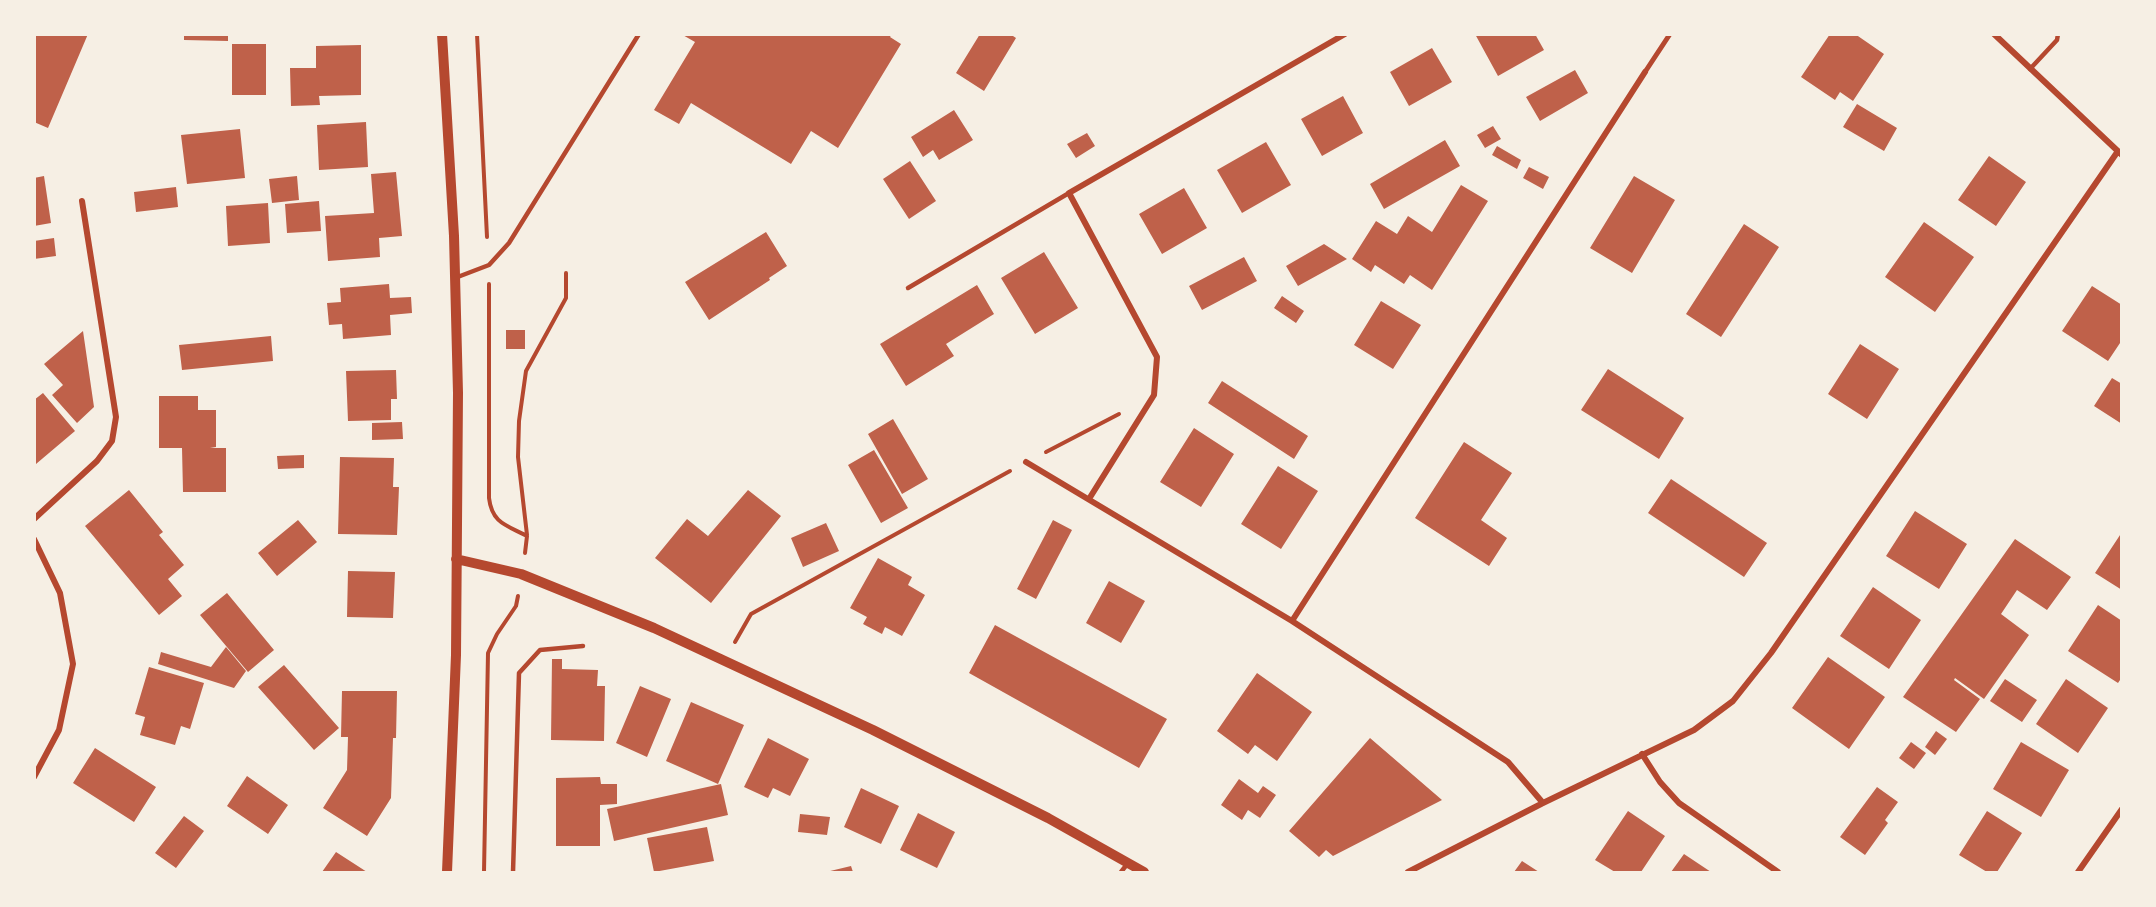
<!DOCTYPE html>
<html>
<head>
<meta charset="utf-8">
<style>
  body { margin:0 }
  #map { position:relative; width:2156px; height:907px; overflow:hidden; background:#f6efe4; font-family:Jost,sans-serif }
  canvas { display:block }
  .frame { position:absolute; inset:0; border:36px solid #f6efe4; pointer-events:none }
</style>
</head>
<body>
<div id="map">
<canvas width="2156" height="907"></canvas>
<div class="frame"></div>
</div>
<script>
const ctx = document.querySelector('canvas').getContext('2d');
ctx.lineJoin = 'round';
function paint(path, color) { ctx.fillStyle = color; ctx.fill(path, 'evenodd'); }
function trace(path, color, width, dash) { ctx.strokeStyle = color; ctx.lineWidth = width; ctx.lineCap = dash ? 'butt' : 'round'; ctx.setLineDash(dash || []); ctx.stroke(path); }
const building = new Path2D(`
  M34,34H88L48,128L34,122Z
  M184,34H228V41L184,40Z
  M681,34H892L890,37L901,44L838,148L811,131L791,164L691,103L679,124L654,110L695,42Z
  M980,34H1010L1016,38L984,91L956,73Z
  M1475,34H1535L1544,50L1498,76Z
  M1830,34H1855L1884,54L1853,101L1840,92L1835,100L1801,77Z
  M232,44H266V95H232Z
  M361,45V95L319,96L320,105L291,106L290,68H316V46Z
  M1432,48L1452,82L1409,106L1390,72Z
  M1575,70L1588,93L1540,121L1526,97Z
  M1343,96L1363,133L1322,156L1301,119Z
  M1857,104L1897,128L1884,151L1843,127Z
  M954,110L973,140L939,160L933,150L923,157L911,137Z
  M366,122L368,167L319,170L317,125Z
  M1493,126L1501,139L1485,148L1477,135Z
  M240,129L245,178L187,184L181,135Z
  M1087,133L1095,146L1076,158L1067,144Z
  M1445,140L1460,166L1384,209L1370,184Z
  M1266,142L1291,185L1242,213L1217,170Z
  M1497,146L1521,160L1517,169L1492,155Z
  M1989,156L2026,182L1996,226L1958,200Z
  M910,161L936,201L909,219L883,179Z
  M1529,167L1549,177L1543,189L1523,178Z
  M396,172L402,236L379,238L380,257L328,261L325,216L374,213L371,174Z
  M44,176L51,223L34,226V178Z
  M297,176L299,200L272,203L269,179Z
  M1634,176L1675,200L1632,273L1590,248Z
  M1461,185L1488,201L1432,290L1410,275L1404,284L1375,265L1371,272L1352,259L1376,221L1397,234L1408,216L1432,232Z
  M176,187L178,207L136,212L134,192Z
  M1184,188L1207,228L1162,254L1139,214Z
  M319,201L321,231L287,233L285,204Z
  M268,203L270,243L228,246L226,206Z
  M1924,222L1974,257L1935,312L1885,277Z
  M1744,224L1779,247L1721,337L1686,314Z
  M766,232L787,266L769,278L770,280L709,320L685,282Z
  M54,238L56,256L34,259V241Z
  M1324,244L1347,259L1298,286L1286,266Z
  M1044,252L1078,308L1035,334L1001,278Z
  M1244,257L1257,281L1202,310L1189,286Z
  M389,284L390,298L411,297L412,313L390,315L391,335L343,339L342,324L329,325L327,303L341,302L340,288Z
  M977,285L994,314L946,344L954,356L906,386L880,344Z
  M2092,286L2122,305V340L2108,361L2062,331Z
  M1282,296L1304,311L1296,323L1274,308Z
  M1381,301L1421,325L1393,369L1354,345Z
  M506,330H525V349H506Z
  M83,331L94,407L77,423L52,395L63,385L44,364Z
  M271,336L273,361L182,370L179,345Z
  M1860,344L1899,369L1867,419L1828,394Z
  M1608,369L1684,418L1659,459L1581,410Z
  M396,370L397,399H391V420L348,421L346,371Z
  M2112,378L2122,384V424L2094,406Z
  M1222,381L1308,436L1294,459L1208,403Z
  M43,393L75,431L36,464L34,461V400Z
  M159,396H198V410H216V447L210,448H226V492H183L182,448H159Z
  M893,419L928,479L902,494L868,434Z
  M402,422L403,439L372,440V423Z
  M1194,428L1234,454L1201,507L1160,482Z
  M1464,442L1512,473L1481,520L1507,538L1489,566L1415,518Z
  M874,450L908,508L881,523L848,465Z
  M304,455V468L278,469L277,456Z
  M340,457L394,458L393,487H399L397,535L338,534Z
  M1278,466L1318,491L1281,549L1241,524Z
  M1671,479L1767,543L1744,577L1648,513Z
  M129,490L163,532L159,535L184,565L168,579L182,596L159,615L85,526Z
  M748,490L781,516L711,603L655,558L687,519L708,536Z
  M1915,511L1967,544L1939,589L1886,556Z
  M298,520L317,542L277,576L258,553Z
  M1053,520L1072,530L1036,599L1017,589Z
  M826,523L839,551L803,567L791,538Z
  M2122,532V590L2095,573Z
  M2015,539L2071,577L2047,610L2017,590L2001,614L2029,635L1984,699L1955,678L1954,680L1980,699L1956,732L1903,697Z
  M878,558L912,577L908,585L925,595L902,636L885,627L882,634L863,624L867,617L850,608Z
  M348,571L395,572L393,618L347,617Z
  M1109,581L1145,601L1121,643L1086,623Z
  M1873,587L1921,620L1889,669L1840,636Z
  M227,593L274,650L248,672L200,615Z
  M2098,605L2122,621V677L2118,683L2068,651Z
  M995,625L1167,719L1139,768L969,673Z
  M226,647L246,671L234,688L158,664L161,652L211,667Z
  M1828,657L1885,697L1849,749L1792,708Z
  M552,659H562V669L598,670L597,686H605L604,741L551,740Z
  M284,665L339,728L314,750L258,687Z
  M149,667L204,683L190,729L181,726L175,745L140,735L145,717L135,714Z
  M1257,673L1312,712L1277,761L1255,745L1248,754L1217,731Z
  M2005,679L2037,700L2022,722L1990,701Z
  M2066,679L2108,708L2078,753L2036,724Z
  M640,686L671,699L647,757L616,743Z
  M342,691H397L396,738H393L391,798L367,836L323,808L347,770L348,737H341Z
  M691,702L744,725L718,784L666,761Z
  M1936,731L1947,739L1935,755L1925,747Z
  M768,738L809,759L790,796L773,788L768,798L744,787Z
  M1370,738L1442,800L1333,856L1326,850L1319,857L1289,831Z
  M1911,742L1926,753L1914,769L1899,758Z
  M2021,742L2069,770L2041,817L1993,789Z
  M95,748L156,787L134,822L73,783Z
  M247,776L288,805L268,834L227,806Z
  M600,777L601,784H617V804L600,805V846H556V778Z
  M1239,779L1258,793L1263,786L1276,795L1260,818L1248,810L1242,820L1221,805Z
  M721,784L728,815L614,841L607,809Z
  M1877,787L1898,802L1885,820L1888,823L1865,855L1840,837Z
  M861,788L899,806L881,844L844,827Z
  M1628,811L1665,836L1641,872H1615L1595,860Z
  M1987,811L2022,833L1997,872H1987L1959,855Z
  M918,813L955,832L937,868L900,850Z
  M800,814L830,817L827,835L798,832Z
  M184,816L204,831L176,868L155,853Z
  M707,827L714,861L654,872L647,838Z
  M336,852L367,872H322Z
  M1684,854L1711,872H1671Z
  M1522,861L1539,872H1514Z
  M851,866L853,872H826Z`);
const path = new Path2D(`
  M477,34L487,237
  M489,284V498C492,523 506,525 527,536L525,553
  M1046,452L1119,414
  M527,535L518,457L519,421L526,371L566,298V273
  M735,642L751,614L1010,471
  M484,872L488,653L497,634L516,606L518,596`);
const service = new Path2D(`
  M2030,69L2057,40L2058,34
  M455,278L489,265L509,243L639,34
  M908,288L1069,193
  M513,872L519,673L540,650L583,646
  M1121,872L1128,863`);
const pedestrian = new Path2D(`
  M1645,72L1670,34`);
const minor = new Path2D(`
  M1994,34L2122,155
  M1026,462L1292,621L1508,762L1543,803
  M1089,499L1154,395L1157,357L1069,193L1345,34
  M34,519L97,461L112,441L116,417L82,201
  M34,539L60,593L73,664L59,730L34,777
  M1292,621L1645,72
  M1642,754L1660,782L1679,803L1778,872
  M1408,872L1543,803L1694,730L1733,701L1771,653L2118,151
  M2078,872L2122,809`);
const tertiary = new Path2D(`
  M442,34L454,236L458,393L456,655L447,872
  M456,559L521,574L654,628L873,730L1048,818L1144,872`);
paint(building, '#bf614a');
trace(path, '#b5482f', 4);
trace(service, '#b5482f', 4.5);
trace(pedestrian, '#b5482f', 5);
trace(minor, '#b5482f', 6);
trace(tertiary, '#b5482f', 10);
</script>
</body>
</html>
